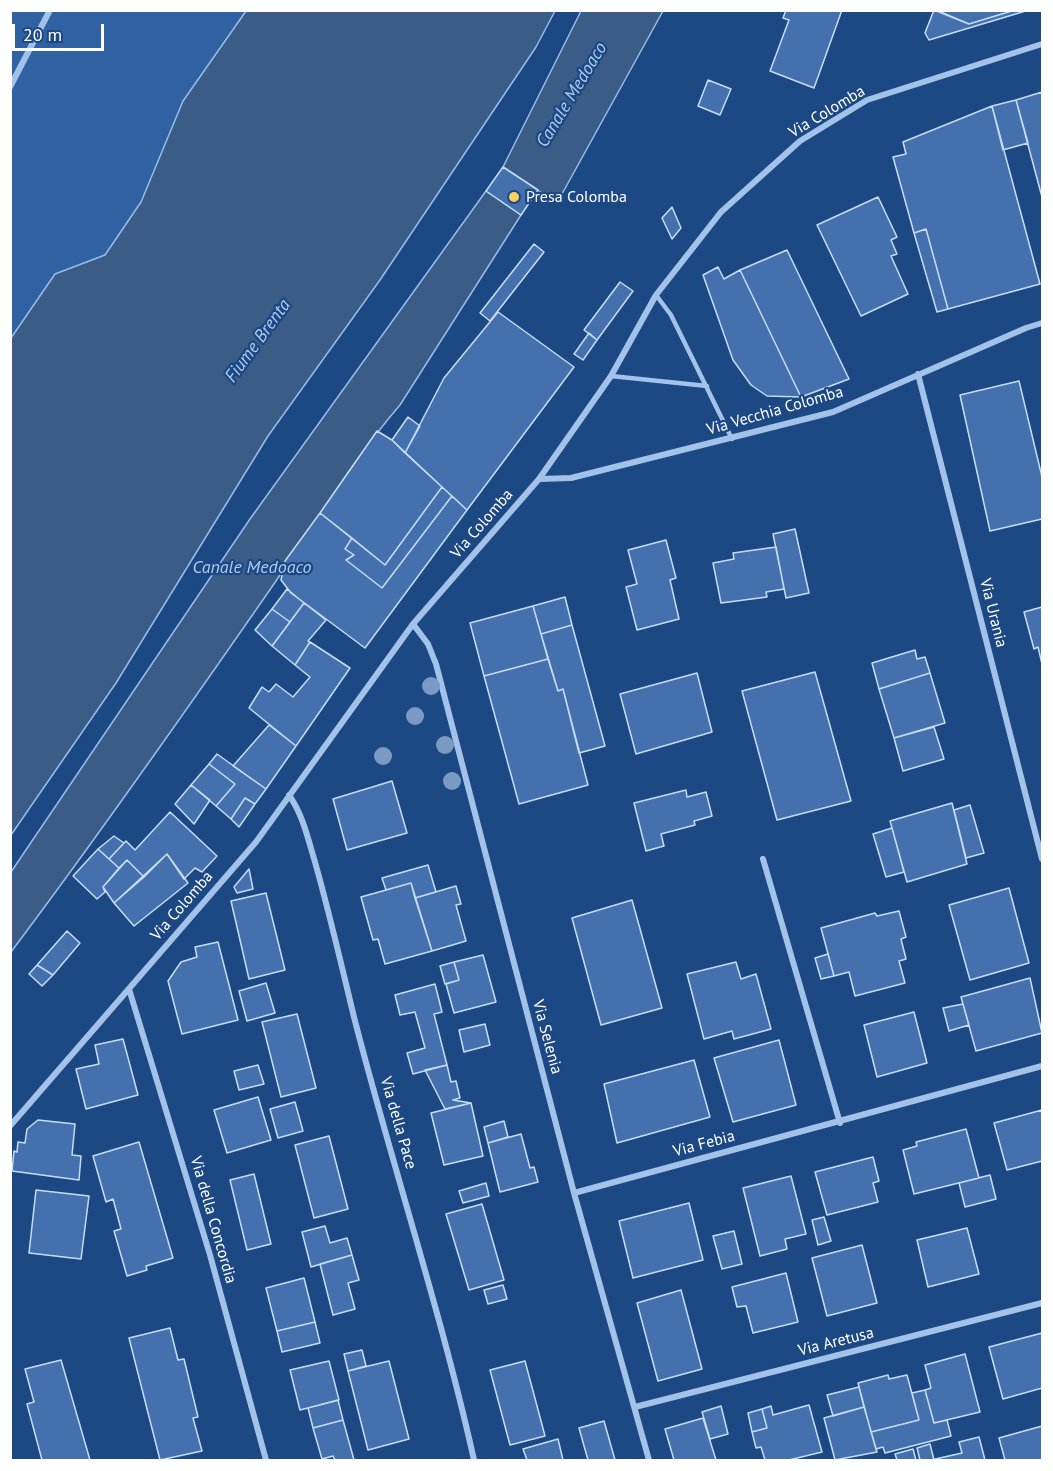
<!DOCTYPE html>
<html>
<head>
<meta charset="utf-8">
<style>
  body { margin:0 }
  #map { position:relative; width:1053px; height:1471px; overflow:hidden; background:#1c4884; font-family:"PT Sans",sans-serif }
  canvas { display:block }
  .frame { position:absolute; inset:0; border:12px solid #fff; pointer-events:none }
  .scale { position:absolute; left:12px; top:24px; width:92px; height:27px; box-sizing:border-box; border:3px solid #fff; border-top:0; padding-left:8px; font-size:18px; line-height:21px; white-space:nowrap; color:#fff; -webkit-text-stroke:4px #1c4884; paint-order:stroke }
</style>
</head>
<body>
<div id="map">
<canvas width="1053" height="1471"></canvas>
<div class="frame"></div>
<div class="scale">20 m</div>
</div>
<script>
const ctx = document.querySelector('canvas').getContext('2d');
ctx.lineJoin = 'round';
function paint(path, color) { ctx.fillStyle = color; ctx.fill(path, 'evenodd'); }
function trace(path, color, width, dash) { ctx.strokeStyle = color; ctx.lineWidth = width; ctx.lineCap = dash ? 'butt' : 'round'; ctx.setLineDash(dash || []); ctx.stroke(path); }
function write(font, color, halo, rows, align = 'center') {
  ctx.font = font + ' "PT Sans",sans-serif'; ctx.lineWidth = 4.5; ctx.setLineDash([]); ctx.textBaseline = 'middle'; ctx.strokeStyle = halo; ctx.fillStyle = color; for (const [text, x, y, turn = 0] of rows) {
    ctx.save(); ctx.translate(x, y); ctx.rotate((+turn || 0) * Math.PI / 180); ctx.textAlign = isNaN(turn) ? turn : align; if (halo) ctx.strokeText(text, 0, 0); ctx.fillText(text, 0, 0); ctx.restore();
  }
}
const green = new Path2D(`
  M11,11H246L183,101L141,202L105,255L55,274L11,338Z`);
const water = new Path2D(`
  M246,11H555L536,47L380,280L268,436L116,683L11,835V338L55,274L105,255L141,202L183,101Z
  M581,11H663L557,203L503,167Z
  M486,191L521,215L400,405C349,464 311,531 267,594C183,715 99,835 11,952V872L250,519Z`);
const building = new Path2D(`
  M786,10H842L814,88L770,71L789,20L783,18Z
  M934,10L969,24L1015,10H1029L929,40L925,33Z
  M936,10H1015L969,24Z
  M708,80L731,89L720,115L698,106Z
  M1042,92V197L1016,100Z
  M1016,100L1028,143L1003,150L992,106Z
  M992,106L1040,284L948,309L926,229L914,233L893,157L906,154L903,142Z
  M503,167L538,190L521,215L486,191Z
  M878,197L897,237L891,240L897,254L891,256L908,294L861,316L817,225Z
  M672,207L681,228L672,239L662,218Z
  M926,229L948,309L937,312L914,233Z
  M534,244L544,252L490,321L480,313Z
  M787,250L849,379L801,397L740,270Z
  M718,267L724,279L740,270L801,397L767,396L751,385L733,360L703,275Z
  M620,282L633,291L597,340L584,330Z
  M498,312L574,367L467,510L405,453L444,378Z
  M589,333L597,340L583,360L574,354Z
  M1019,381L1042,477V519L990,531L960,395Z
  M408,417L420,426L405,453L392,440Z
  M377,431L392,440L442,487L385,565L320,513Z
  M442,487L452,496L382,588L346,560L354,555L345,549L352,538L385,565Z
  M452,496L467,510L365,648L291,593L281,580L285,561L320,513L352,538L345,549L354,555L346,560L382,588Z
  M795,529L809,593L786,598L773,534Z
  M666,540L676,578L670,580L679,619L637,630L626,587L637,584L628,550Z
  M776,547L784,589L766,592L767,597L721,603L713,563L734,559L733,553Z
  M287,589L304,603L290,622L272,609Z
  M565,597L572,625L541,634L533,606Z
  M304,603L326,620L308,641L310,642L295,665L272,646Z
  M533,606L548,659L484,676L470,623Z
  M1042,607V664L1038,647L1034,649L1024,612Z
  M272,609L290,622L272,646L255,630Z
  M572,625L605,746L579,753L563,689L558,691L541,634Z
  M310,642L350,668L296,746L249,708L262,687L269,692L276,684L293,697L310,677L295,665Z
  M915,650L917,659L925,657L930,673L879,689L872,663Z
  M548,659L558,691L563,689L588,785L519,804L484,676Z
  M815,672L851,801L777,820L742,691Z
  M697,673L712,732L636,754L620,694Z
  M930,673L945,723L894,738L879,689Z
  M269,725L296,746L266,789L233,766Z
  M934,727L944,759L903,771L894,738Z
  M217,754L266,789L255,804L245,798L231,819L216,806L235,784L209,764Z
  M209,764L235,784L216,806L191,785Z
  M392,781L407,833L347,850L333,799Z
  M191,785L210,800L194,824L175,804Z
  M686,790L687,797L706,792L712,816L694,821L695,825L661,834L664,846L646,851L634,803Z
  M245,798L255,804L239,827L231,819Z
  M952,803L967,864L907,882L890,821Z
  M970,805L984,853L966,858L954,810Z
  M170,812L217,856L202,872L195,868L184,879L167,854L144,877L127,860L119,868L109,859L126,841L135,850Z
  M892,828L904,872L886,877L873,834Z
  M114,836L124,843L109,859L98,849Z
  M98,849L119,868L103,887L105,892L97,899L73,876Z
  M167,854L188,883L134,926L114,903Z
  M127,860L144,877L114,903L103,887Z
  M428,865L436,892L415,898L411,883L386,890L382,878Z
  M249,869L253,889L237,893L234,887Z
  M411,883L432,951L385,964L378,939L373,940L361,897Z
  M456,886L461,904L456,905L466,941L432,951L415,898Z
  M1009,888L1029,963L970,980L949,905Z
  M266,893L285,970L249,979L231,901Z
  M632,900L662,1008L601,1025L572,918Z
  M899,911L906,937L901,939L906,959L899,961L905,983L855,996L849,972L834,976L821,928L875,913L877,916Z
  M67,931L80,943L53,975L37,965Z
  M218,942L238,1020L182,1034L168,981L181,962L197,957L195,947Z
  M828,954L834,976L821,979L815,958Z
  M483,955L496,1002L454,1013L446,984L459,980L454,962Z
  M454,962L459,980L445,984L440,966Z
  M736,962L741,979L756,974L771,1029L734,1039L732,1031L704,1039L687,974Z
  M37,965L53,975L42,986L29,974Z
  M1030,978L1042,1033L976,1051L961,997Z
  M266,983L275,1013L247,1021L239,991Z
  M435,984L442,1012L434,1014L447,1065L413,1074L407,1053L425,1048L415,1012L400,1015L395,995Z
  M961,997L969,1025L949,1031L943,1008L963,1004Z
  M914,1012L927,1063L877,1077L864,1025Z
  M297,1014L316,1088L281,1097L262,1022Z
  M485,1024L490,1045L464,1052L459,1030Z
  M123,1039L138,1095L86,1109L76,1069L99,1064L95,1045Z
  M779,1040L796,1105L733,1122L714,1058Z
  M694,1060L710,1117L617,1143L604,1084Z
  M258,1065L264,1084L239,1090L234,1071Z
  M447,1065L451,1082L456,1081L460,1098L453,1100L471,1103L445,1109L425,1070Z
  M258,1097L271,1140L227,1153L214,1110Z
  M295,1102L303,1131L278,1138L270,1109Z
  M471,1103L483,1156L444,1165L431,1113Z
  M1042,1110V1161L1007,1170L994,1123Z
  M38,1120L75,1124L72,1155L81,1156L79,1180L12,1171L14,1151L17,1152L18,1142L25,1143L27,1129Z
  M504,1121L508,1137L488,1143L484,1127Z
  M966,1129L979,1178L914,1194L903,1150L917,1146L916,1142Z
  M521,1134L530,1168L534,1167L538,1182L500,1192L488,1143Z
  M329,1136L348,1209L314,1218L295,1145Z
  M139,1142L173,1258L146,1266L147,1270L127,1276L114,1231L121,1229L113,1199L106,1202L93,1156Z
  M873,1157L879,1181L873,1183L878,1202L827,1215L815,1172Z
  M254,1174L271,1244L247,1250L230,1180Z
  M990,1175L996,1199L965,1207L959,1183Z
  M791,1176L806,1234L785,1239L787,1249L760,1256L743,1188Z
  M486,1183L489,1196L463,1203L459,1191Z
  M36,1190L89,1196L81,1259L29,1253Z
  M689,1203L703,1260L633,1278L619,1221Z
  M482,1204L504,1280L469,1290L446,1214Z
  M824,1217L831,1241L818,1245L812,1220Z
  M325,1226L330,1243L347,1238L352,1255L311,1267L302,1232Z
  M967,1228L979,1274L928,1287L917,1240Z
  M734,1231L742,1264L722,1269L713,1236Z
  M862,1245L877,1303L827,1316L812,1258Z
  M352,1255L359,1280L348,1283L355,1309L333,1315L320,1264Z
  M786,1273L798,1322L753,1333L746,1306L737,1307L732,1287Z
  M304,1278L315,1322L277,1331L266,1288Z
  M503,1285L507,1299L488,1304L484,1290Z
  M681,1290L702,1369L658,1381L637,1303Z
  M315,1322L320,1343L282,1352L277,1331Z
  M170,1328L178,1360L184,1359L198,1417L193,1418L202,1451L160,1460L129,1338Z
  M1042,1333V1388L1003,1399L989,1347Z
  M362,1350L366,1366L348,1371L344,1354Z
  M965,1354L980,1412L934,1423L925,1390L931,1388L925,1365Z
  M61,1360L90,1460H42L27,1404L34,1402L25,1369Z
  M329,1361L339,1400L300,1410L290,1370Z
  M389,1361L409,1439L368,1450L348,1371Z
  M525,1361L545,1436L510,1445L490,1370Z
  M888,1375L889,1379L907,1375L919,1420L871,1432L858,1383Z
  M859,1387L864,1407L833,1416L827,1395Z
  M925,1390L934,1423L947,1420L951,1436L885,1453L883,1447L876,1449L871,1432L919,1420L912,1393Z
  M338,1400L343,1420L313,1428L308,1408Z
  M809,1405L822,1452L789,1460H765L761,1447L756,1448L752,1432L767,1428L762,1409L771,1406L773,1415Z
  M721,1406L728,1434L710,1439L702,1412Z
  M864,1407L877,1452L835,1460L824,1418Z
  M762,1409L767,1428L752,1432L748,1413Z
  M703,1418L716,1460H674L665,1429Z
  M343,1420L354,1460H335L333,1456L322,1459L313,1428Z
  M604,1421L615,1460H588L579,1428Z
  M1042,1426V1460H1005L999,1438Z
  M979,1437L985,1460H931L962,1453L959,1442Z
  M558,1439L563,1460H527L523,1449Z
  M930,1444L934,1460H920L917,1448Z
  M913,1449L916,1460H897L895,1454Z`);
const service = new Path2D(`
  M656,295L671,315L732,439
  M611,376L707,386`);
const minor = new Path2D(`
  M10,87L50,10
  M918,374L1042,859
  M539,479L571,478L833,412L1026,328L1042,323
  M413,624L428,644L436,664L574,1193L649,1460
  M289,795C303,815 308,839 315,862C330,915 342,968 355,1021C393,1168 441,1312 474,1460
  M763,859L840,1123
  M129,989L210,1255L266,1460
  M10,1126L256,842L413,624L539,479L611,376L656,295L721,212L800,141L867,100L1042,44
  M574,1193L1042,1066
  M635,1407L1042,1303`);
const trees = [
  [431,686],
  [415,716],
  [445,745],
  [383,756],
  [452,781]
];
const markers = [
  [514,197,6,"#fbd060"]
];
const streetNames = [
  ["Via Colomba",827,112,-31],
  ["Via Vecchia Colomba",775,411,-16],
  ["Via Colomba",482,524,-49],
  ["Via Urania",993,613,76],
  ["Via Colomba",182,906,-49],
  ["Via Selenia",547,1037,75],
  ["Via della Pace",398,1123,74],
  ["Via Febia",704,1144,-15],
  ["Via della Concordia",213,1220,74],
  ["Via Aretusa",836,1342,-14]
];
const poiNames = [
  ["Presa Colomba",526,197]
];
const waterNames = [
  ["Canale Medoaco",572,95,-59],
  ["Fiume Brenta",258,341,-54],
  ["Canale Medoaco",252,568]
];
paint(green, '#3061a2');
paint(water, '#3b5c87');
trace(water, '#96bdec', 1.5);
paint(building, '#4471ad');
trace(building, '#c7ddf8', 1.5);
trace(service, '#a3c2ea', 4.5);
trace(minor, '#a3c2ea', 6);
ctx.fillStyle = '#7a9ac4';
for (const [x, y] of trees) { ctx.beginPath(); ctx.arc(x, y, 9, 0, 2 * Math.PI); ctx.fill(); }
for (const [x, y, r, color] of markers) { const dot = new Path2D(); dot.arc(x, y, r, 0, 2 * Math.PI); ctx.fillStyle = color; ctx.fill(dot); trace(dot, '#1c4884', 2); }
write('16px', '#fff', '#1c4884', streetNames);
write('16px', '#fff', '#1c4884', poiNames, 'left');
write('italic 18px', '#aeccf2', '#1c4884', waterNames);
</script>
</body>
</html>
